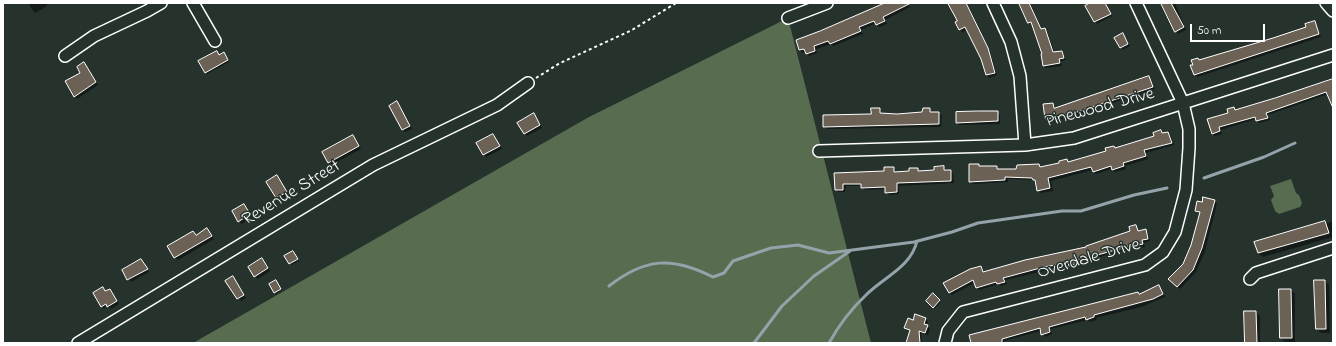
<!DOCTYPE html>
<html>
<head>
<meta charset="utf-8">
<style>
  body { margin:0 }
  #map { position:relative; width:1336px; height:346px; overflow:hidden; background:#26332d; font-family:"Indie Flower",sans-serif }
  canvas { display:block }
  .frame { position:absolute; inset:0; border:4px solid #fff; pointer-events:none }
  .scale { position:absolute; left:1190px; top:24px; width:75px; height:18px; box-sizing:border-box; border:2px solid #fff; border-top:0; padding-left:5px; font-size:12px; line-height:14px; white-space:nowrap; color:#fff; -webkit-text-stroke:3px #26332d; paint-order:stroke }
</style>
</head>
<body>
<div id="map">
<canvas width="1336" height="346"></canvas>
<div class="frame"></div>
<div class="scale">50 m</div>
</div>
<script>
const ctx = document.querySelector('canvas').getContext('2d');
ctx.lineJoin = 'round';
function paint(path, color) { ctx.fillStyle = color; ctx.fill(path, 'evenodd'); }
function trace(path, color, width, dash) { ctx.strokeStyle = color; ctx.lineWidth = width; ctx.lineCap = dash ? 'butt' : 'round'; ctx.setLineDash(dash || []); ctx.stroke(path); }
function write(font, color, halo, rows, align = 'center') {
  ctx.font = font + ' "Indie Flower",sans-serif'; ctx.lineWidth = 3; ctx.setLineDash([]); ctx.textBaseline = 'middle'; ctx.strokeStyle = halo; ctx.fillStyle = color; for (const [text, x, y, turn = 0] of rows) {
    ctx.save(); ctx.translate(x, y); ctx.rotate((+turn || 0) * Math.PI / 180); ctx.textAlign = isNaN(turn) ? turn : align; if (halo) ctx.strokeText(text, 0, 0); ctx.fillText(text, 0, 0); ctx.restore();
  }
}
const green = new Path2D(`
  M788,18L871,343H193L589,117Z
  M1291,179L1296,193L1299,195L1302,203L1300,207L1279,214L1275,211L1271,200L1274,196L1270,186Z`);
const shadow = new Path2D(`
  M28,3H46L47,6L35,13Z
  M885,3H908L910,7L885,20L887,24L879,27L876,23L861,30L863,34L833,46L831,44L816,49L817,53L809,56L806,52L803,53L800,50L797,41L821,32Z
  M950,3H967L990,52L997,75L989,78L987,75L982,59L967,30L962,32L960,29L959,21Z
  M1020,3H1030L1042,30L1047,32L1055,53L1062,52L1064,54L1066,60L1061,61L1062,66L1046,68L1044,66L1042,55H1044L1033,25L1029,23Z
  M1092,3H1105L1112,16L1097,24L1086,6Z
  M1162,3H1175L1186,30L1178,34L1176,31Z
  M1315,22L1321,37L1197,77L1195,74L1194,65L1198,59L1201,61L1307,27Z
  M1123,35L1130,46L1123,50L1121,47Z
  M224,54L229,62L207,74L200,62Z
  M84,63L98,85L77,99L75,96Z
  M1148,77L1155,89L1068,118L1048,121L1046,118L1053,104L1056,108Z
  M1333,81V99L1328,94L1268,115L1270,120L1259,123L1256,119L1221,130L1222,134L1215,136L1212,133L1234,108L1236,110Z
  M397,103L412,129L405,132L390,106Z
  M880,109L882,114L923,113L930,109L932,113H939L942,116L941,127L827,129L824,126L872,115Z
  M997,112L1000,115V124L959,125L957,122Z
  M536,117L542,128L527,136L518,123Z
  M1161,131L1164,134L1168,133L1171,136L1174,145L1146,153L1148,159L1125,166L1126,169L1115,172L1112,169L1096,174L1093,170L1051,181L1053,191L1041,193L1034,180L1008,179V182L973,184L970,181L979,165L981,167H997L999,170H1017L1039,165L1042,167L1060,164L1067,160L1069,163L1155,136Z
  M493,135L502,149L486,157L478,144Z
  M353,137L361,149L331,165L328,162Z
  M943,167L953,173L954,183L899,186V194L889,195L886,189L865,190L862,186H846L845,192H838L836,190L835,174L885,172L894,168L896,173L910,172L917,169L921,172L935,171Z
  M277,177L289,195L279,200L267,182Z
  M1214,201L1217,204L1205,251L1196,272L1180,289L1170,279L1184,264L1192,245L1201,213L1196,210Z
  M244,205L252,217L242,224L239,221Z
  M1333,221V237L1263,257L1258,253Z
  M1136,226L1139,232L1145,230L1148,233L1150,241L1144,243L1145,247L1138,248L1137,247L1081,262L1082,266L1072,268L1069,265L1006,280L1007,284L1001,286L999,284L979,290L975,283L952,295L949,293L981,267L984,272L1087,248L1131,232Z
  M207,229L214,239L178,260L175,258L168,247L196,236Z
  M294,253L299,261L291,265L286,256Z
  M141,260L149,272L131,282L123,271Z
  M264,262L270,271L258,279L255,276Z
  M233,277L246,298L241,301L227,281Z
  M1325,281L1329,285L1330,333H1321L1317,329Z
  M277,282L282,290L276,294L270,285Z
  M1159,286L1165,297L1141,307L1096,318L1097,320L1089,322L1088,320L1051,329L1052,334L1045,337L1041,331L1004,341V343H972L1140,295Z
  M103,289L106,292L110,290L119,304L111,309L108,306L104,309L102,306Z
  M1291,290L1295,294V342H1285L1281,338Z
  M933,295L941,302L935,308L927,301Z
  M1256,312L1260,316V343H1246Z
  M926,319L928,321L927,326L930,329L928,335L921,333L922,343H911V331L905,328L914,321Z`);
const stream = new Path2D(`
  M1204,178L1264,157L1295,143
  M609,286C645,258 672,256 713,277L724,273L733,261L771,248L798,245L829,253L914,242L952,232L978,223L1062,211H1081L1134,195L1167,188
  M754,343L782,306L814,276L850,251
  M829,343C839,325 851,309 866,295C884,277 911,267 917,241`);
const building = new Path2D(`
  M885,3H911L883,17L885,21L876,25L874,21L859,27L861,31L830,44L828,41L814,46L815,51L806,54L804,49L799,50L796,40L820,31Z
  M948,3H966L988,48L995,73L986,75L981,59L965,27L959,30L955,22L957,21Z
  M1019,3H1029L1041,29L1045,28L1053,52L1062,51L1064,58L1059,59L1060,63L1043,66L1041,54H1042L1031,22L1028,23Z
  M1090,3H1105L1111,14L1094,22L1085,6Z
  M1161,3H1171L1184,27L1175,32Z
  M1315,21L1319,34L1194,75L1190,65H1193L1191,60L1198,58L1199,60L1273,38L1306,27L1305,24Z
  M1123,33L1128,44L1120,48L1114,38Z
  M217,51L219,55L224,52L228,60L205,73L198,61Z
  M84,62L96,82L74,97L65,81L80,73L77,67Z
  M1149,76L1153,87L1065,116L1045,119L1043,104L1053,103L1054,108Z
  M1333,79V108L1326,92L1266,113L1268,118L1256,121L1255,117L1219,127L1220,131L1212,134L1207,119L1228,113L1227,109L1234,107L1235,110L1275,98Z
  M397,101L410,126L402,130L389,106Z
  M871,108H880V113L897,114L922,112L923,108H930V112H939V124L823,127V115L871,114Z
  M978,111H998V121L956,123V112Z
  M534,113L540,125L524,134L517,123Z
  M1161,130L1162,133L1168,132L1172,143L1144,150L1146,156L1123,163L1124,166L1112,170L1111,166L1093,172L1091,167L1048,178L1050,188L1037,191L1035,180H1033L1032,178L1005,177V180L969,182V164H979V166H997V169H1016L1017,165L1039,164L1040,167L1059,163V161L1067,159L1068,162L1106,151L1105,148L1114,146L1115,148L1154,136L1153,133Z
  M493,134L500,146L483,155L476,143Z
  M353,135L359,146L328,163L322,152Z
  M944,166V170H951V181L897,183V192L885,193V187L861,188V184H843V190H835L834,173L884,171V167H894V172L909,171V168H918V171L934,170V167Z
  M277,175L287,192L276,198L266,182Z
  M1203,197L1215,200L1202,248L1193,270L1177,287L1168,279L1183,264L1191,245L1200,212L1195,211L1197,201L1202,202Z
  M244,204L250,214L238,222L232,211Z
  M1325,221L1329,233L1258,253L1254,242Z
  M1136,225L1138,231L1146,229L1148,239L1142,240L1143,244L1134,246V245L1079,260L1080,263L1069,266L1068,263L1044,267L1003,278L1005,282L997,284L996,282L976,288L973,280L949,293L943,283L970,269L981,266L983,272L1025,260L1086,247V246L1130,231L1129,227Z
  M207,228L212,236L174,258L167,246L193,231L196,235Z
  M293,251L298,259L289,264L284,256Z
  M262,258L268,268L254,277L248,267Z
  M141,259L148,269L127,280L122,270Z
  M233,276L244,295L237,299L225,281Z
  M276,280L281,289L274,293L269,284Z
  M1314,280H1325L1326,329H1316Z
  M1159,285L1163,294L1153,299L1094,315V317L1086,320L1085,317L1049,327L1050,332L1041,335L1040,328L1002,339V343H971L969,335L1138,292L1139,294Z
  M103,287L105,291L110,289L117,301L107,307L106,304L101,307L93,293Z
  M1279,289H1291L1292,338H1280Z
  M933,293L940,300L933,308L926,301Z
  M1244,311H1256L1257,343H1245Z
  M915,314L926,318L924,324L928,325L925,333L919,331L920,343H906L910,330L904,328L908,318L913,320Z`);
const path = new Path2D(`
  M536,78L560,63L632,30L676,3`);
const minor = new Path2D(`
  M193,3L215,41
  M993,3L1011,42L1020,76L1025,145
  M1326,3L1333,11
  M788,18L827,3
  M65,56L94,36L147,11L161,3
  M819,151L1025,145L1074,138L1333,55
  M1250,279L1256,273L1333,248
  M78,343L373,165L497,105L528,83
  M945,343L948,331L963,312L1145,265L1163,252L1175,232L1186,190L1189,148V129L1183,103L1136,3`);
const streetNames = [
  ["Pinewood Drive",1100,109,-15],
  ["Revenue Street",292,194,-31],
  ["Overdale Drive",1089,260,-16]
];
paint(green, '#586c50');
paint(shadow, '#0007');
trace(stream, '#94a3aa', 3);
paint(building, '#6b6155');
trace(building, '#fff', 1);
trace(minor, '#fff', 14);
trace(path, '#fff', 2, [3, 3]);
trace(minor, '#26332d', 11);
write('18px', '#fff', '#26332d', streetNames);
</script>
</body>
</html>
